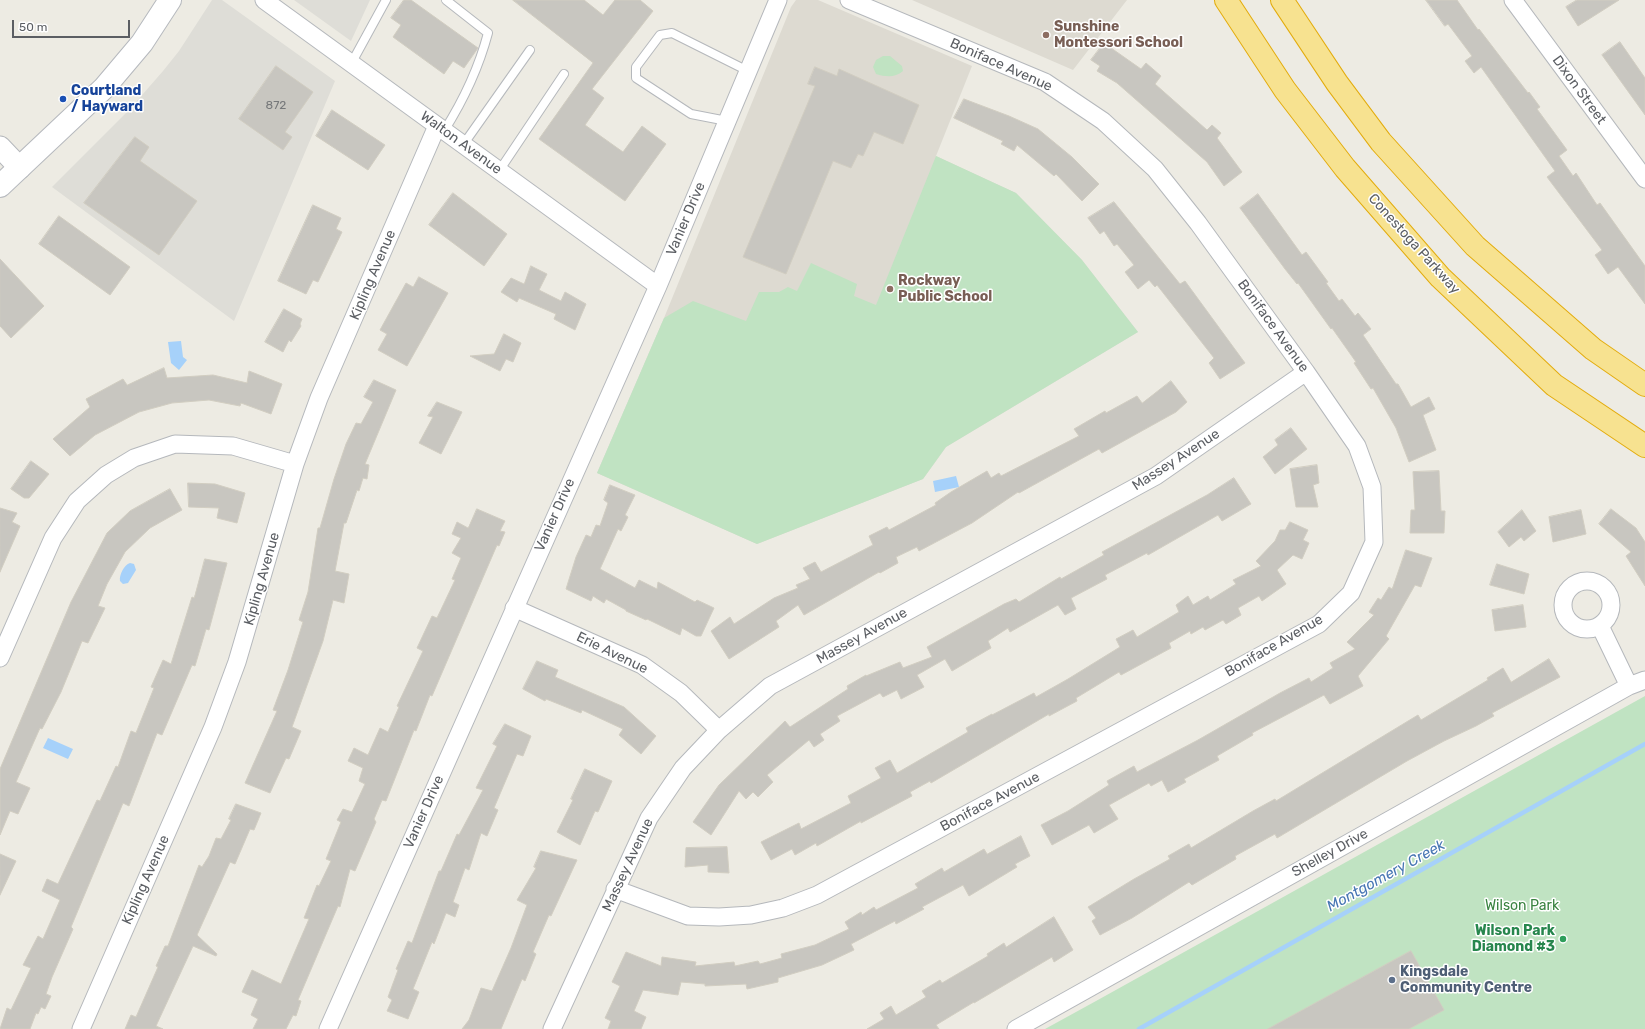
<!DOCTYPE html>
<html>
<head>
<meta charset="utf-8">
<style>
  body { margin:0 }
  #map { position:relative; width:1645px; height:1029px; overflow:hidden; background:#edebe3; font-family:Rubik,sans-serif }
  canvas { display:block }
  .scale { position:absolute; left:12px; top:20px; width:118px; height:18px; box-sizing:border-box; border:2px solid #5b5e63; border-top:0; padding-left:5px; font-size:12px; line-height:14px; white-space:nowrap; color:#5b5e63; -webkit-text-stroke:3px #fff; paint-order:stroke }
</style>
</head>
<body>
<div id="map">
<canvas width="1645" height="1029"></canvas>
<div class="scale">50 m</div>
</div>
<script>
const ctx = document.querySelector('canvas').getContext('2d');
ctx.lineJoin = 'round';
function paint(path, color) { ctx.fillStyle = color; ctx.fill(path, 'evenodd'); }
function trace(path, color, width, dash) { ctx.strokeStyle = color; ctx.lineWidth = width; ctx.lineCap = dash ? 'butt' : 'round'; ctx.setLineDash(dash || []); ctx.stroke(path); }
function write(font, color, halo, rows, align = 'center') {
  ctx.font = font + ' Rubik,sans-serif'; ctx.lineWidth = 3; ctx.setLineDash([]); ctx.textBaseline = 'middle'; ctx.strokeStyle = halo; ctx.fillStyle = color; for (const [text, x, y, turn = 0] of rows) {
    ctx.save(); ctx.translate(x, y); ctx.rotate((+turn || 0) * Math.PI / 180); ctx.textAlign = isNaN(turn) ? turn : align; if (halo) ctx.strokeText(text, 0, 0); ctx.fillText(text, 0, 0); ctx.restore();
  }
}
const industrial = new Path2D(`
  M212,0H222L335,81L234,321L52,187L129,110L163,71L179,51Z
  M294,0H370L351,41Z`);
const education = new Path2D(`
  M796,0H818L972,66L936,156L1016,193L1082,260L1138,332L946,447L923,479L757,544L597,473L664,318L791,7Z
  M912,0H1127L1073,70Z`);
const green = new Path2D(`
  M883,56H890L902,66L903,71C895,78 886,77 876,74L873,67L876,60Z
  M936,156L1016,193L1082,260L1138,332L946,447L923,479L757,544L597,473L664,318L693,301L746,321L759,292H779L788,287L797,291L811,263L857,284L854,296L876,305Z
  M1645,696V1029H1045L1096,1001Z`);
const water = new Path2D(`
  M181,341L183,357L187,360L179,370L171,363L168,342Z
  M956,476L959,487L935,492L933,481Z
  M130,563L134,564L136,570L128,583L123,584L120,581C119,575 124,565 130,563Z
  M48,738L73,749L68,759L43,748Z`);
const stream = new Path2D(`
  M1139,1029L1645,744`);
const building = new Path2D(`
  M404,0H411L478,48L464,68L453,61L444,74L393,37L401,25L391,18Z
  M513,0H584L603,15L615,0H640L653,11L592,89L604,98L585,125L623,152L642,126L666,144L625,201L539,139L593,63Z
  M1426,0H1457L1478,30L1479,29L1528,93L1529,92L1540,107L1537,109L1567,150L1559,156L1573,176L1576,173L1597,205L1600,203L1645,266V304L1618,267L1608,274L1595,255L1602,250L1547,177L1555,171L1481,67L1474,73L1465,61L1472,56L1448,24L1445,26Z
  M1577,0H1619L1578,26L1566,7Z
  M1620,42L1645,78V115L1602,55Z
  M1104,43L1141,69L1146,63L1161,76L1155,84L1207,130L1212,125L1221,133L1217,138L1242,172L1224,186L1207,162L1117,83L1097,71L1100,66L1091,60Z
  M276,66L313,92L285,132L292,137L283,150L239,119Z
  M815,67L837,76L839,69L919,105L903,144L874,132L863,156L858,154L851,168L833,161L786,274L743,257L815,86L808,84Z
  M964,99L1009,116L1038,129L1072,157L1099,184L1082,201L1056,174L1054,176L1017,145L1014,151L1001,144L1003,141L954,118Z
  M332,110L385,145L368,170L316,136Z
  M135,137L149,147L140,161L197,201L159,255L84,203Z
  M453,193L507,234L484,266L429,225Z
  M1258,194L1302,255L1306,252L1328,282L1326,283L1339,301L1342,299L1355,316L1358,313L1371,329L1363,335L1396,384H1398L1411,407L1429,397L1435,409L1423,415L1436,450L1409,462L1396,428L1373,388L1371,389L1354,363L1356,362L1332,328L1331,329L1298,283L1297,284L1285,269L1240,208Z
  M1114,202L1180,284L1185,281L1245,363L1220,379L1209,363L1214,358L1157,285L1155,287L1149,280L1138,289L1125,272L1134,265L1117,244L1114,246L1104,231L1100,234L1088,218Z
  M313,205L341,218L336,229L342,232L318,282L313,280L306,294L278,281Z
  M59,216L130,267L110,295L39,244Z
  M0,259L44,306L11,338L0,326Z
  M531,266L547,274L539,290L561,301L565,292L586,304L575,330L554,319L556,314L519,298L517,302L501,292L511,278L524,284Z
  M419,277L448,293L407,366L378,350L387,334L380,330L406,283L413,287Z
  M284,309L302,319L300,324L301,326L291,342L289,340L283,352L265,342Z
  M504,334L521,343L513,362L506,359L500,371L470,356L494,354Z
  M164,368L167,378L213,375L247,383L249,371L282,384L271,414L241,403L240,406L209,400L172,403L139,412L95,435L70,456L53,439L90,407L86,399L123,379L127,385Z
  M374,380L396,390L365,464L369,465L367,479L363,478L359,491L357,490L346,523H344L335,571L349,574L344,603L333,600L323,641L292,727L301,731L289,759L286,758L270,793L245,783L277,711L273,710L288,670L303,622L299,620L308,592L318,528H320L334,479L346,444L356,423L361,424L373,402L364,397Z
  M1171,381L1187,402L1176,412L1102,453L1099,449L1019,493L1018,492L972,523L919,551L917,547L896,557L898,563L880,573L879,572L804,615L798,605L776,621L779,627L729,659L711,631L730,617L734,624L774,598L798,588L796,585L810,579L803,568L815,562L821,572L873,545L869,536L887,527L889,530L936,505L935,503L951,492L987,471L991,478L999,473L1001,476L1079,436L1074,429L1105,411L1106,413L1137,396L1142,403Z
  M437,402L462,412L441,454L419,443L433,417L428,416Z
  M1291,428L1307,449L1275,474L1263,457L1278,445L1275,440Z
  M31,461L49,474L29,498H24L11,489Z
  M1317,465L1319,483L1313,485L1318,507H1296L1290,469Z
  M1439,471L1441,511H1445L1444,533H1410L1411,510H1415L1413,472Z
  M1234,478L1251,504L1222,521L1218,515L1148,555L1147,553L1105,575L1107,579L1071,598L1076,609L1065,615L1058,605L1010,632L1008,628L988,641L991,648L952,671L945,659L917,675L924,687L901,699L897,690L883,697L880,693L837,716L840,721L820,734L824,740L814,747L809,740L767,775L773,782L758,797L753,792L746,799L739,791L711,835L693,822L719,785L785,721L790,727L848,689L847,686L866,675V676L900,662L903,668L932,657L927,647L1004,604L1016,599L1019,602L1060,577L1061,579L1104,555L1102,552L1207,495Z
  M188,483L215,484L245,493L237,523L217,518L219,508L189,507Z
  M610,485L635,495L625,515L628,517L621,531L618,529L600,569L635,588L639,580L657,589L658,582L695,602L697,600L714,608L701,636H696L682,628L680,635L647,619L646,620L626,611V610L606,599L604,603L593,596L591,601L566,589L576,557L586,535L591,537L596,525L600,526L608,503L604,500Z
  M170,489L182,510L150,528L125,552L107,584L98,606L105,608L88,643L82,641L61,692L42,729L40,728L16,782L30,788L18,814L10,811L0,835V769L71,602L107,533L130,511Z
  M0,508L17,513L12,522L20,526L0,572Z
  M477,509L505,521L500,531L505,532L499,546L497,545L432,696L430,695L416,731L414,730L386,801L382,800L374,819L376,822L355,871L350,869L340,907L338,906L298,1000L301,1001L296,1016L293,1015L286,1029H253L258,1019L251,1015L258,999L242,992L252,970L281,984L309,919L304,918L317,885L319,886L331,861L326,859L341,822L337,820L343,809L352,812L365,784L359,781L363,768L348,761L354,748L368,755L380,728L388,732L399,707L397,706L423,651L417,648L432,616L437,618L455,580L452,579L461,558L452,553L461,538L452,534L457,522L468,528Z
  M1611,509L1636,528L1645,542V586L1626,556L1631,552L1599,524Z
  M1522,510L1536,531L1524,541L1521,537L1509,547L1498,532Z
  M1581,510L1586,534L1553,542L1549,517Z
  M1290,522L1308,530L1303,540L1309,543L1302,559L1293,555L1277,570L1286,584L1262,601L1259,596L1238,608L1241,615L1226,624L1223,620L1205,630L1203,627L1191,634L1190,631L1169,643L1171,648L1121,675L1119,672L1076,698L1077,701L1049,716V714L931,783L930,781L910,792L912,796L861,823V821L817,846L816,843L795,855L792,849L771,860L761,842L799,823L801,829L851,803L848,796L881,778L875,768L890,760L897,773L968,732L966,728L992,714V715L1034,693L1036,697L1068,679L1120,647L1116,639L1133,630L1137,637L1179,612L1176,605L1188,596L1193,605L1208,596L1210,600L1236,584L1233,580L1261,566L1256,561L1275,541L1280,530H1285Z
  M1406,550L1432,558L1421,587L1415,585L1386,636L1389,639L1358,676L1363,686L1330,704L1324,695L1252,733L1253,735L1217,756L1219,760L1184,779L1186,782L1168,792L1162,780L1151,786L1149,783L1109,805L1118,819L1094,833L1089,825L1052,845L1041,825L1068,811L1109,785L1107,781L1134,766L1137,772L1198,740L1280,693L1309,678L1311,682L1333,668L1330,663L1355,649L1347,642L1374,615L1369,612L1378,598L1381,600L1389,587L1392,589Z
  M205,559L227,563L209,630L206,629L195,666L192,665L162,735L157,733L129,806L123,803L71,927L73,929L52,977L46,994L51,996L45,1009L41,1007L38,1014L36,1013L30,1029H0L7,1008L11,1010L31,968L23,965L38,936L43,939L60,900L42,891L47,879L58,884L97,800L100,801L116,766L118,767L131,731L136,733L154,688L151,687L163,660L171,664L192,597L194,598Z
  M1497,564L1529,574L1524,594L1490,585Z
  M1523,605L1526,627L1495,631L1492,610Z
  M1549,659L1560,677L1492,713L1494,716L1476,726L1444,741L1407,761L1277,838L1275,834L1235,856L1236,859L1192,885L1189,882L1132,918L1100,935L1092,921L1096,918L1088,907L1134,879L1170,859L1168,856L1189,844L1191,848L1253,811L1275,799L1276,801L1418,715L1421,720L1488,680L1487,678L1503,668L1511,682Z
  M537,661L558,670L555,677L624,707L656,736L641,754L619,735L623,729L582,710L581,713L546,699L545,701L523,689Z
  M505,724L531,736L523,756L517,754L494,808L498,810L487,836L481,833L469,870L465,868L453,902L459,905L455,917L446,913L434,944L432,942L413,989L419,992L408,1019L387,1011L392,1000L388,997L398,970L396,969L408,941L412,943L439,871H441L457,834L459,835L483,790L476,788L497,746L493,744Z
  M585,769L612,781L598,812L595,811L580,845L557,832L573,800L571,799Z
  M236,804L261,813L254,830L250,829L235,864L230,862L197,935L217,954L216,956L193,946L156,1026L163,1029H125L131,1015L136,1017L158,967L156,966L165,946H168L199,865L202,867L209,856L216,838L221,839L231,820L229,819Z
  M1021,836L1030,856L1015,864L1017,867L969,896L963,885L922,907L924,909L896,924L895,921L851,944L854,950L822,965L778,978V982L747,989L746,984L705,986V984L681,982L678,995L643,990L634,1011L646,1017L641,1029H608L611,1021L605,1018L620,986L612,982L626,952L661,966L662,957L696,962L695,966L734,962L735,966L758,961L760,964L782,958L781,954L815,945L849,929L845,922L861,912L862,915L874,907L876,910L918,888L915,884L942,868L944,872L984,849L987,854Z
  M727,847L729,873L708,872V865L685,867L686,848Z
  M541,851L577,860L551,916L549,915L533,952L536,954L525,981L522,979L501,1029H462L469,1020L481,988L492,991L511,948L527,905L517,900L536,868L534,867Z
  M0,854L16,861L0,895Z
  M1054,917L1073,950L1054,962L1052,957L974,1003V1002L936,1025L939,1029H867L884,1019L880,1013L891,1006L896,1015L926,997L922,991L940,980L942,983L988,956L987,954L1004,943L1006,947Z
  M1411,951L1444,1010L1409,1029H1268Z`);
const service = new Path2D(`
  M351,64L386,0
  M727,121L691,114L636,78V67L660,35L672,33L748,71
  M444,131C463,101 479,67 488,33L446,0
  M463,145L530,50
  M499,171L564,74`);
const minor = new Path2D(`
  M264,0L658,286
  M1513,0L1645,179
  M1563 605a24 24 0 1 1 48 0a24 24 0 1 1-48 0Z
  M514,608L642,665L681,693L719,730
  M1600,626L1629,686
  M0,658L53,538L77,501L106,475L134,458L175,444L233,446L295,464
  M615,889L688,916L719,917L751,915L783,908L817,895L1319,624L1351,593L1374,542L1372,487L1357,446L1306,372L1198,223L1155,169L1103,121L1045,82L849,0
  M81,1029L213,727L237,662L295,464L319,398L437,126
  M328,1029L658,286L778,0
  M552,1029L649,818L683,768L719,730L770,686L1156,476L1306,372
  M1016,1029L1629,686L1645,680`);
const tertiary = new Path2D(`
  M0,147L20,168`);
const secondary = new Path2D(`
  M0,186L104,88L142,43L170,0`);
const motorway = new Path2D(`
  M1226,0L1285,90L1345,168L1440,277L1554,385L1645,446
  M1282,0L1337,83L1381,142L1475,246L1593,349L1645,385`);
const markers = [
  [1046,35,4,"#8d6e63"],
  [63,99,4,"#1a4fb4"],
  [890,289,4,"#8d6e63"],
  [1563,939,4,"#2e9e5b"],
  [1392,980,4,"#5c6f8a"]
];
const numberNames = [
  ["872",276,106]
];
const educationNames = [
  ["Sunshine",1054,27],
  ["Montessori School",1054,43],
  ["Rockway",898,281],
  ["Public School",898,297]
];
const streetNames = [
  ["Boniface Avenue",1001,65,24],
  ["Dixon Street",1579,90,54],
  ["Walton Avenue",461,143,36],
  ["Vanier Drive",686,219,-67],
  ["Conestoga Parkway",1414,244,48],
  ["Kipling Avenue",373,275,-67],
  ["Boniface Avenue",1273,326,54],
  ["Massey Avenue",1176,460,-33],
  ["Vanier Drive",555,515,-66],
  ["Kipling Avenue",262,579,-74],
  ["Massey Avenue",862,636,-29],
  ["Boniface Avenue",1274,646,-30],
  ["Erie Avenue",612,653,26],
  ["Boniface Avenue",990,802,-28],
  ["Vanier Drive",424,812,-66],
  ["Shelley Drive",1330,853,-29],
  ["Massey Avenue",628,865,-65],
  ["Kipling Avenue",146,880,-66]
];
const transitNames = [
  ["Courtland",71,91],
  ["/ Hayward",71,107]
];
const parkNames = [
  ["Wilson Park",1522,906]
];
const leisureNames = [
  ["Wilson Park",1555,931],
  ["Diamond #3",1555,947]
];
const serviceNames = [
  ["Kingsdale",1400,972],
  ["Community Centre",1400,988]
];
const waterNames = [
  ["Montgomery Creek",1386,876,-29]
];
paint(industrial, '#deddd7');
paint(education, '#dddad1');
paint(green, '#c0e3c2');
paint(water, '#a6d1fa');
trace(stream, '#a6d1fa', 4.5);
paint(building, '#c8c6c0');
trace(building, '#d1cdc1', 1);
trace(service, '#b5b8bc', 10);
trace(minor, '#b5b8bc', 19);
trace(tertiary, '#b5b8bc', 23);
trace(secondary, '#b6b9be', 24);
trace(motorway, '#e3ac0d', 24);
trace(service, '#fff', 8);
trace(minor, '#fff', 17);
trace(tertiary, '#fff', 21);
trace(secondary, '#fff', 22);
trace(motorway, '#f7e290', 22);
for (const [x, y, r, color] of markers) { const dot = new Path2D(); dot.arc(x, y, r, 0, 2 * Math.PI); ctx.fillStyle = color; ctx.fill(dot); trace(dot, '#fff', 1.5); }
write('12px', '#76787a', null, numberNames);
write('bold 14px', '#785e54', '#fff', educationNames, 'left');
write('14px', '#5b5e63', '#fff', streetNames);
write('bold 14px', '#164399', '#fff', transitNames, 'left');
write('14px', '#3a8341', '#fff', parkNames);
write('bold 14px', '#27864d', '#fff', leisureNames, 'right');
write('bold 14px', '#4e5e75', '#fff', serviceNames, 'left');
write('italic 15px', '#4776b3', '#fff', waterNames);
</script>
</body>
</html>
